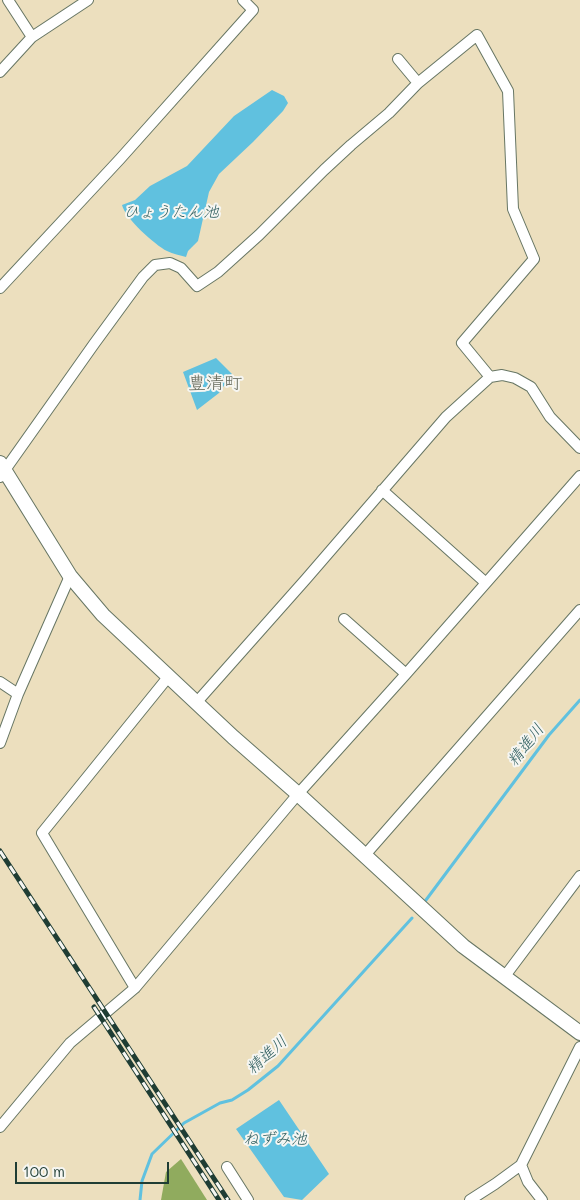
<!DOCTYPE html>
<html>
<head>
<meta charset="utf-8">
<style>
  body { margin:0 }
  #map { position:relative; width:580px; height:1200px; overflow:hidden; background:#ecdfbe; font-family:Mali,sans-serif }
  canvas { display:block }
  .scale { position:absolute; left:15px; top:1162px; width:154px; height:22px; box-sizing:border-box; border:2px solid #1f3d34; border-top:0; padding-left:6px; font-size:15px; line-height:18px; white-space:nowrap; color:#1f3d34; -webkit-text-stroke:4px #f6f6f2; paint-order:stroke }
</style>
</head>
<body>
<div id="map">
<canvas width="580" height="1200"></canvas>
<div class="scale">100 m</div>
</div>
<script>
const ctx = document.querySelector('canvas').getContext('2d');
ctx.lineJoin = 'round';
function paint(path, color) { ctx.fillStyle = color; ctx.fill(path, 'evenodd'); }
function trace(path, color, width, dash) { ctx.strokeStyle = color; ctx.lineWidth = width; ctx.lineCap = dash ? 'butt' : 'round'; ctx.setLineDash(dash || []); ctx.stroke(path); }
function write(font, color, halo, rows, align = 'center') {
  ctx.font = font + ' Mali,"Klee One",sans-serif'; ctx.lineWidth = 4; ctx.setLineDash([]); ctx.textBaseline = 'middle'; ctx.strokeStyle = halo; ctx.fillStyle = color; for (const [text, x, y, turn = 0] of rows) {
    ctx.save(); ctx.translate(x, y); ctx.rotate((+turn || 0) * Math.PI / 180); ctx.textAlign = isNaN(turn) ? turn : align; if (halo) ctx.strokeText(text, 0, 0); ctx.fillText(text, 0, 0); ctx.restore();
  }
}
const forest = new Path2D(`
  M181,1159L207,1200H161L166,1172Z`);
const water = new Path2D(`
  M272,90L284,96L288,103L283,111L253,142L219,174L209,192L198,241L188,251L186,257C180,255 173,254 167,251C155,245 125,218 122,205L135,200L150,186L187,166L234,116Z
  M216,358L232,374L219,393L197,410L183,372Z
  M279,1100L329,1174L302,1200L284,1197L236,1129Z`);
const stream = new Path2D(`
  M423,904L549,735L580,700
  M140,1200L142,1181L152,1154L184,1123L220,1103L232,1100L248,1090L278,1066L412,918`);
const street = new Path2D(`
  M8,0L32,37
  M398,59L418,83
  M0,72L32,37L88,0
  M0,288L120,159L253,10L243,0
  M0,477L94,344L143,277L155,265L170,263L181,268L197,286L218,272L259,235L324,170L351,145L389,113L418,83L477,35L508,91L513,209L534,259L462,343L490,377
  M382,490L486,583
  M344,619L406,674
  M0,682L18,694
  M196,703L306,579L446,417L490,377L502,375L515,378L531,387L550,417L580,448
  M0,743L18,694L70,576
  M365,855L580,610
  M505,976L580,876
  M135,988L42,833L169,676
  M0,1127L70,1043L135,988L298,794L406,674L580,476
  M521,1165L528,1182L542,1200
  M227,1167L248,1200
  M470,1200L495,1184L521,1165L580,1047`);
const secondary = new Path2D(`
  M0,463L70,576L103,615L233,737L298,794L463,946L580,1033`);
const rail = new Path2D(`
  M0,851L228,1200
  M94,1007L219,1200`);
const waterNames = [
  ["ひょうたん池",171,212],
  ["精進川",526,745,-52],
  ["精進川",267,1055,-42],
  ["ねずみ池",275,1139]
];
const quarterNames = [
  ["豊清町",215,383]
];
paint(forest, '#90ab5e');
paint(water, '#60c1df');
trace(stream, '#60c1df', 3);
trace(street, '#677664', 12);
trace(secondary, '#677664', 16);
trace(street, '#fff', 10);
trace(secondary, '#fff', 14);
trace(rail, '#1f3d34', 5);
trace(rail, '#f6f6f2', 3, [9]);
write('italic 16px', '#2f5e5f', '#f6f6f2', waterNames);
write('18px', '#646859', '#f6f6f2', quarterNames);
</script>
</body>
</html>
